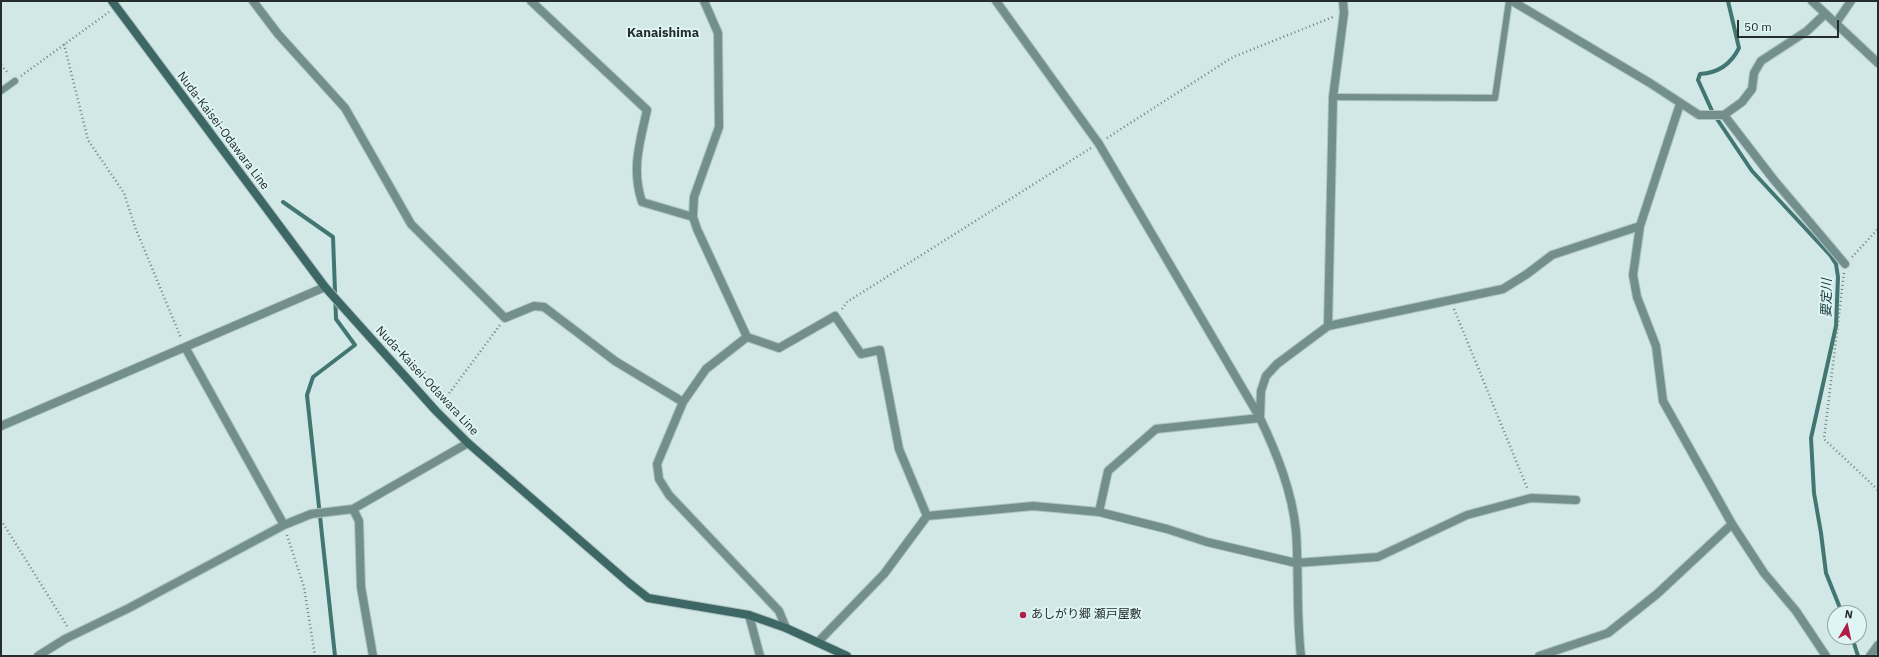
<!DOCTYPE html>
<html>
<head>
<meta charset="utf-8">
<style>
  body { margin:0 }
  #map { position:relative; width:1879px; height:657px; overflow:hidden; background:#d1e8e6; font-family:"IBM Plex Sans",sans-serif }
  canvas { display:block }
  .frame { position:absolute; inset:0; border:2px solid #242d2c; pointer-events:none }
  .north { position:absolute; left:1827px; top:605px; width:40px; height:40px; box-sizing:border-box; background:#def5f3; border:1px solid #94a5a3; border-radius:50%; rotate:9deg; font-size:11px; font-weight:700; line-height:16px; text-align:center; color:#242d2c }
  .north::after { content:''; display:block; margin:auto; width:14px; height:18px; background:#b01d47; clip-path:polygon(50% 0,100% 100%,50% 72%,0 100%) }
  .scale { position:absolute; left:1737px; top:20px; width:102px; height:18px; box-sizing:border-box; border:2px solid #242d2c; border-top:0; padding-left:5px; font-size:12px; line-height:14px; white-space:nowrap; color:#242d2c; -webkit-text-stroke:3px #def5f3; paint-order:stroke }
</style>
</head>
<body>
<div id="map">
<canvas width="1879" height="657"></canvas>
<div class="frame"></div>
<div class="north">N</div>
<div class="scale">50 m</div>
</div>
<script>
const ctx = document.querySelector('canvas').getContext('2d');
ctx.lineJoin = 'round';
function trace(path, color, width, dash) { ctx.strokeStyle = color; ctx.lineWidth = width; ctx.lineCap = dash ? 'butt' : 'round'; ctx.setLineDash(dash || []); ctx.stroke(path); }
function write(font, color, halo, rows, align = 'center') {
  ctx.font = font + ' "IBM Plex Sans","Noto Sans JP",sans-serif'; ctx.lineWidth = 4; ctx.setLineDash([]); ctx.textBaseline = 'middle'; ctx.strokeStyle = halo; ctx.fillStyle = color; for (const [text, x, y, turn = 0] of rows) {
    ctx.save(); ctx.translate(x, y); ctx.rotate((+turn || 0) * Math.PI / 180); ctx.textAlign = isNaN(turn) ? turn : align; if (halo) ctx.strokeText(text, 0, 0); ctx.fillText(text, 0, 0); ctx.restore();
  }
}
const stream = new Path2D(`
  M1728,1L1739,48C1731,64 1718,73 1700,74L1698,80L1713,113L1752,171L1830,255L1836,264L1838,277L1836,326L1811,438L1814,493L1821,533L1826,573L1842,613
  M283,202L333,237L336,319L355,345L313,377L307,395L335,656
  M1852,637L1858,656`);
const path = new Path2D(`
  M64,44L88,140L124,193L135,227L181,338
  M1,65L9,74
  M21,76L109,12
  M1107,138L1233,57L1333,17
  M1852,257L1878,229
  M1844,273L1824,439L1878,490
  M842,309L847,302L1091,148
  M1454,309L1528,490
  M442,403L500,325
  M1,520L67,626
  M287,535L304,587L315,656`);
const service = new Path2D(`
  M1,91L15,81
  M1333,97L1495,98L1509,1`);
const minor = new Path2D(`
  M253,1L278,34L345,108L411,224L505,318L534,306L544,307L615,361L683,402
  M531,1L647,110C640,142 631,169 642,202L693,217
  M704,1L718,33L719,127L694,197L693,217L697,229L747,337L779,348L835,316L861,354L880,350L899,449L927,516
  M996,1L1099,144L1260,418C1277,454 1292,491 1296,531C1299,573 1296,614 1301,656
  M1512,1L1650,83L1699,115H1724L1742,102L1752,89L1754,73L1761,61L1807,31L1825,14
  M1812,1L1878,63
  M1836,23L1851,1
  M1680,104L1640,226L1633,275L1637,297L1656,346L1663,401L1732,524L1764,573L1796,611L1826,656
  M1724,115L1774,180L1845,264
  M1328,326L1333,97L1344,13L1343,1
  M747,337L706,369L683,402L657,464L659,479L669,495L779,611L786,628
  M185,347L284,525
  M1260,418L1261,391L1266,376L1277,364L1328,326L1503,289L1527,274L1552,255L1640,226
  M1,426L325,287
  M353,509L359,521L361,587L373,656
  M1099,512L1167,529L1207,542L1296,563L1378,557L1467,515L1531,498L1576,500
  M749,615L760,656
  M818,642L884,574L927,516L1033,506L1099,512L1108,471L1156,429L1260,418
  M38,656L65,639L129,608L284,525L311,514L353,509L468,443
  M1539,656L1608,633L1657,594L1732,524
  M1870,656L1878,645`);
const secondary = new Path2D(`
  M112,1L325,287L436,411L468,443L629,583L648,598L749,615L786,628L847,656`);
const markers = [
  [1023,615,4,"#b01d47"]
];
const streetNames = [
  ["Nuda-Kaisei-Odawara Line",223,131,53],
  ["Nuda-Kaisei-Odawara Line",427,381,47]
];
const poiNames = [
  ["あしがり郷 瀬戸屋敷",1031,615]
];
const neighbourhoodNames = [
  ["Kanaishima",663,33]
];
const waterNames = [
  ["要定川",1827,298,-89]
];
trace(stream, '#417673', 4);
trace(service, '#aec3c1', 8);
trace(minor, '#aec3c1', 10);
trace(secondary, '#aec3c1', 10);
trace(path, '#738280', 2.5, [1, 3]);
trace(service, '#738f8d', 6);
trace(minor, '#738f8d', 8);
trace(secondary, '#3c6765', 8);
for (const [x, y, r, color] of markers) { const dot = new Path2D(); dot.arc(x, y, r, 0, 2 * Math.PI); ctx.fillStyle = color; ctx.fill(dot); trace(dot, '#def5f3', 1.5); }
write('12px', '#242d2c', '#def5f3', streetNames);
write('12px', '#242d2c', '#def5f3', poiNames, 'left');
write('bold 13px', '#242d2c', '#def5f3', neighbourhoodNames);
write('italic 13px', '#133635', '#def5f3', waterNames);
</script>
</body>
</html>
